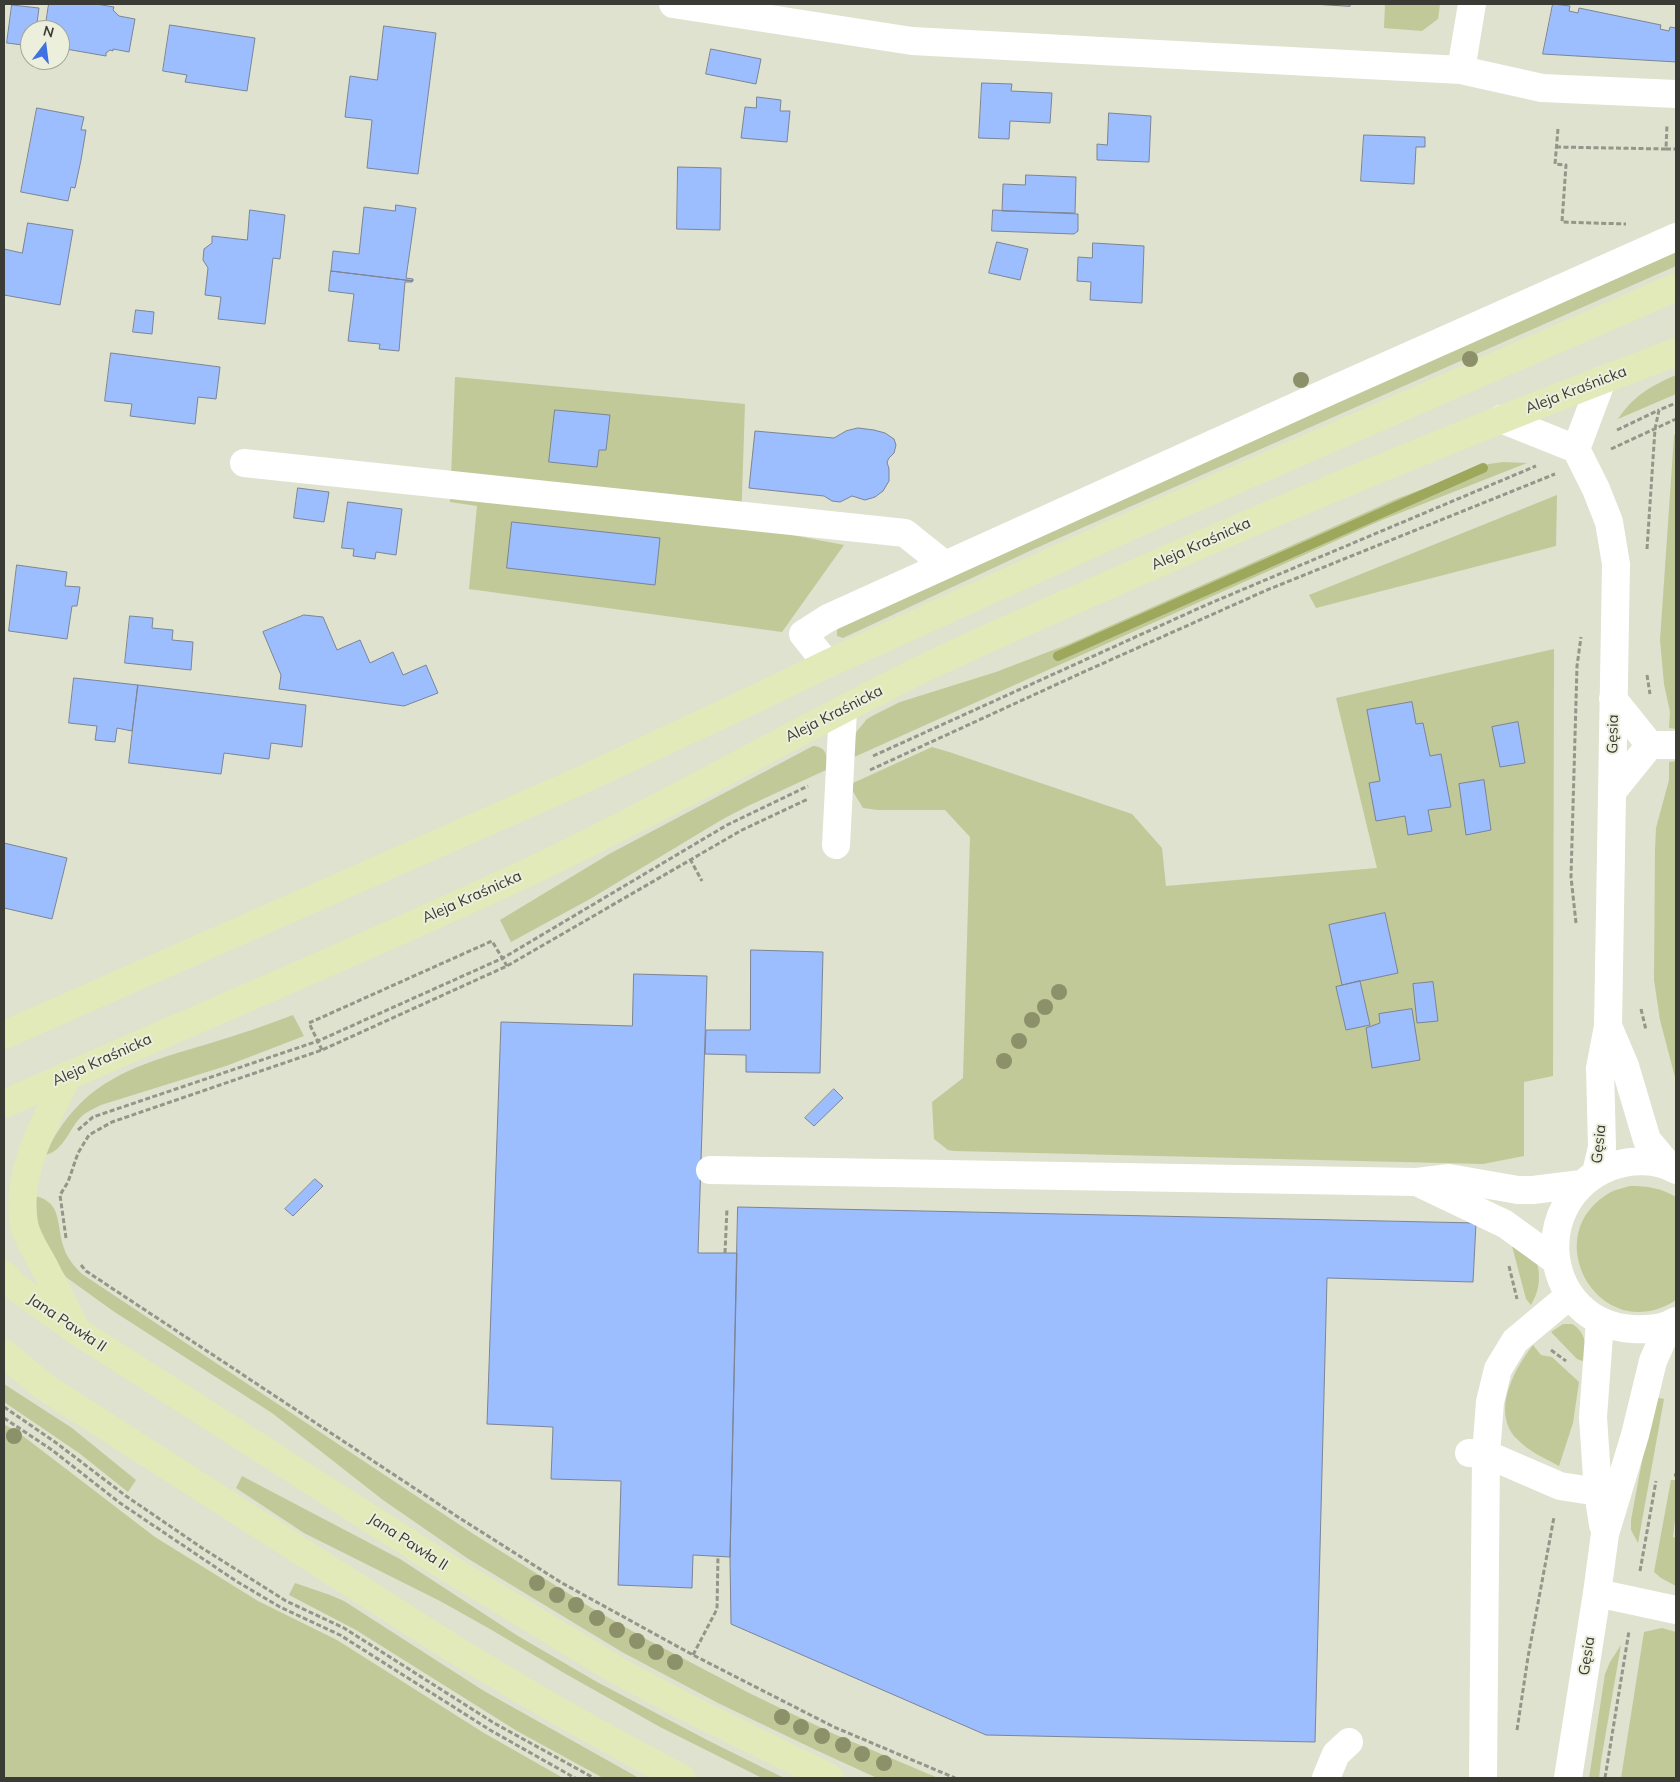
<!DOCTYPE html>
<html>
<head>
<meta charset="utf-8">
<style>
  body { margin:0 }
  #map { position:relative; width:1680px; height:1782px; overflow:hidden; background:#dee2ce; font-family:Mulish,sans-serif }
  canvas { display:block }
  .frame { position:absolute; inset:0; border:5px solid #3a3b34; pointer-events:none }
  .north { position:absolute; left:20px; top:20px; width:50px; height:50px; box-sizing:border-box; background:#ebefdb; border:1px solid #a4a798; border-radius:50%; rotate:15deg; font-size:14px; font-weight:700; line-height:20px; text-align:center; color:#3a3b34 }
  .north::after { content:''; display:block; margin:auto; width:18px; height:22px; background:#3f71e2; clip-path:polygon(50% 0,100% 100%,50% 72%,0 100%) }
</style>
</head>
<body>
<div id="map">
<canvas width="1680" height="1782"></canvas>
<div class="frame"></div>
<div class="north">N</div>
</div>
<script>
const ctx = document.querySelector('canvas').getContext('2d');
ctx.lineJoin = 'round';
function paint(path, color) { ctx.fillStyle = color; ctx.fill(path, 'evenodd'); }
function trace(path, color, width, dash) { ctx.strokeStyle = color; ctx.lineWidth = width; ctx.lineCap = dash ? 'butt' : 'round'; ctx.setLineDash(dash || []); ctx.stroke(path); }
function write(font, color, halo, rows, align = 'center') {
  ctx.font = font + ' Mulish,sans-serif'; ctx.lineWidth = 4; ctx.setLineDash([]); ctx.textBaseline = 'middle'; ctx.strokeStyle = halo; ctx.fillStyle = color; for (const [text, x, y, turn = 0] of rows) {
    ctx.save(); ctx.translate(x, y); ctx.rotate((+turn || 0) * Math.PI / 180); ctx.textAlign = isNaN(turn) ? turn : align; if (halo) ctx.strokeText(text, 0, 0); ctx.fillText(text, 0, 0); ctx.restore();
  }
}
const green = new Path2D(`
  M1385,4H1440L1438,19L1422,31L1384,28Z
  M1676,249V266L1034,549L843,638L837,636V630L841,625Z
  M1676,375V394L1618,419C1634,395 1651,386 1676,375Z
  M455,377L745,404L741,525L844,545L782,632L469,589L477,506L450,502Z
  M1676,432V729L1669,728L1670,712L1664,684L1660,640L1674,436Z
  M1503,462L1527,463L1382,520L852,758L854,738L857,731L867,719L874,715L900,702L996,672L1069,644L1396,499L1489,464Z
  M1557,495L1556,546L1316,608L1309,595Z
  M1554,649L1553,1076L1524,1082V1156L1483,1164L954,1151L948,1150L934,1139L932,1102L963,1078L970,837L945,810H878L863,808L852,790L853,783L932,747L949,752L1132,814L1162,848L1166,886L1377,868L1336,698Z
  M813,746C829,747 827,759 826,770L750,805L723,819L590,899L511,942L500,920L611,853Z
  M1676,761V1081L1660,1020L1654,980L1655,850L1656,828L1669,780V762Z
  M293,1015L304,1036L226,1066L101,1105C95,1108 88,1111 83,1115C69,1127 65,1151 45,1155C82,1077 138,1065 214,1042C241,1034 267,1025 293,1015Z
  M1630,1186C1647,1186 1661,1188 1676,1197V1300C1601,1349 1534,1235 1611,1192C1617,1189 1624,1188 1630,1186Z
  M35,1196C63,1202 56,1226 64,1248C67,1258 74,1266 82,1274L475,1535L590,1607L648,1640L749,1693L834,1734L938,1778H877L818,1751L718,1703L622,1652L467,1558L383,1500L272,1413L113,1311L66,1277L56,1263L38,1227Z
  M1512,1246L1537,1263C1541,1278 1539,1291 1531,1305L1526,1299Z
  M1563,1324H1572C1586,1332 1587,1348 1588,1363L1577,1359L1551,1332Z
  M1533,1345L1541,1355L1552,1357L1579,1382L1573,1423L1559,1466C1544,1458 1528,1451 1516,1438C1491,1411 1515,1368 1533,1345Z
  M4,1384L72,1428L136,1480L128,1492L79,1453L4,1402Z
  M1654,1397L1664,1399L1638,1543L1631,1530V1520Z
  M4,1424L23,1436L155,1537L258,1601L337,1640L484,1733L563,1778H4Z
  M242,1476L400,1559L518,1636L597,1682L709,1741L784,1778H762L660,1727L564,1673L490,1629L440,1601L304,1533L236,1488Z
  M1671,1480H1676V1512L1673,1537L1676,1538V1586L1661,1578L1654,1572Z
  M295,1583L330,1595L344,1601L484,1691L639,1778H603L517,1731L356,1630L289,1595Z
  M1662,1628L1676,1632V1778H1621L1644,1632Z
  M1621,1645L1601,1761L1599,1778H1589L1605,1674L1610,1662Z`);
const stream = new Path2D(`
  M1058,656L1483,468`);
const building = new Path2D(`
  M49,4H96L114,7L113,10L119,16L135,19L129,52L113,49V51L110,50L106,53V56L60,48V30H45Z
  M1313,4H1351L1350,6Z
  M1553,4L1570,6L1569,11L1578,13L1579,8L1661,25L1660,29L1669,31L1670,27L1676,28V62L1543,54Z
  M12,5L39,8L36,30H30V46L7,43Z
  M170,25L255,38L247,91L185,82L187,75L163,71Z
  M384,26L436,33L418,174L367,168L372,120L345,117L350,76L377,80Z
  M711,49L761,59L756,84L706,74Z
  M982,83L1012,84L1011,91L1052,93L1050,123L1010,121L1009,139L979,138Z
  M757,97L781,100L780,111H790L787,142L741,138L745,107L756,108Z
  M37,108L84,117L81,130H86L81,160L75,188L71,187L68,201L21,192Z
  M1109,113L1151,116L1149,162L1097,160V144L1107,145Z
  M1364,135L1425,137V147H1416L1414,184L1361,181Z
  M678,167L721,168L720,230L677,229Z
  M1026,175L1076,177L1075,213L1002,211L1003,184L1025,185Z
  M396,205L416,208L406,278L413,279V281L331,271L333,251L359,254L364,207L395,211Z
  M250,210L285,215L280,259L273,258L265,324L218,319L221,297L205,295L208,268L203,260L204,249L212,243V236L247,240Z
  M993,210L1078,214V231L1074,234L992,231Z
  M28,223L73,230L60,305L4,295V249L22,253Z
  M997,242L1028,249L1020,280L989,273Z
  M1093,243L1144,246L1142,303L1090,300L1091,282L1077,281L1078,257L1092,258Z
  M331,271L413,281L412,282H405L399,351L379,349L380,344L348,341L354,294L329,291Z
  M136,310L154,312L152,334L133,332Z
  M111,353L220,367L216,399L198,397L195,424L130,416L132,404L105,401Z
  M555,410L610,415L606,450H599L597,467L549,462Z
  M858,428L874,430L885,433L894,439L896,445L894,453L889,458L887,462L889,469V481L883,491L875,497L865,500L852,496L840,502L832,501L824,496L749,488L755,431L834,438L846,431Z
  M298,488L329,492L324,522L294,518Z
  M348,502L402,509L396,555L376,552L375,559L353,556L354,549L342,548Z
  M512,522L660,538L655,585L507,568Z
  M17,565L67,572L65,586L80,587L77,606H72L67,639L9,631Z
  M304,615L323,617L337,650L360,640L370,663L393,652L403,675L426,665L438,693L404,706L279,689L281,675L263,632Z
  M130,616L153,618L152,628L173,630L172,640L193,642L191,670L125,663Z
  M74,678L138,685L132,731L117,728L115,742L95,740L97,726L69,723Z
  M138,685L306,705L302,747L271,743L269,759L224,753L221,774L129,763Z
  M1412,702L1416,724L1423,723L1430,756L1441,754L1451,807L1428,810L1432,831L1408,835L1405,816L1376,821L1369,783L1380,781L1367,710Z
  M1518,722L1525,763L1500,767L1492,727Z
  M1484,780L1491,830L1466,835L1459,784Z
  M4,843L67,858L52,919L4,908Z
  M1385,913L1398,973L1342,985L1329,925Z
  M751,950L823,952L820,1073L746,1072V1055L705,1054L706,1030H750Z
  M634,974L707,976L698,1253H737L730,1557L693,1555L692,1588L618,1585L621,1481L551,1479L553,1427L487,1424L501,1022L632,1026Z
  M1360,981L1370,1025L1346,1030L1336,987Z
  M1433,982L1438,1021L1417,1023L1413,984Z
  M1412,1009L1420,1060L1372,1068L1366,1028L1380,1023L1379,1014Z
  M834,1089L843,1098L814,1126L805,1118Z
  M315,1179L323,1186L293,1216L285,1209Z
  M738,1207L1476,1223L1473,1282L1327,1278L1315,1742L986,1735L731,1624L730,1557Z`);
const path = new Path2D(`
  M1558,129L1555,164L1566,165L1562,222L1626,224
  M1556,147L1666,149L1667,124
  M1666,149H1676
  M1617,430L1659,410
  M1611,449L1676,419
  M1647,549L1655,429L1659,410L1676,403
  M1647,675L1650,694
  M873,756L1206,605L1536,466
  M870,770L1088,670L1267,590L1555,474
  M690,859L702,881
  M1576,923L1571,877L1577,666L1581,637
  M1641,1009L1646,1030
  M322,1050L309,1023L492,941L507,966
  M78,1130L93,1117L318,1041L503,958L727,825L808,786
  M66,1238L60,1195L68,1182L78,1153L89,1135L112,1122L322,1050L507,966L742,830L808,799
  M725,1253L727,1208
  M81,1265L86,1271L458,1517L562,1583L693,1655L834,1727L955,1778
  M1509,1266L1517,1299
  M1551,1350L1566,1361
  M4,1407L55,1442L126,1496L202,1548L286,1601L344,1628L494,1723L594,1778
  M4,1418L52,1450L120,1503L236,1581L280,1607L340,1635L490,1730L575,1778
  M1674,1475H1676
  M1640,1571L1656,1481
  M693,1655L717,1609L718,1556
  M1517,1730L1528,1657L1554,1517
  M1605,1778L1629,1631`);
const minor = new Path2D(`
  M673,4L912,41L1461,70L1542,88L1676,94
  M1461,70L1472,4
  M1501,419L1576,449L1596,489L1609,522L1616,564L1608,1026L1600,1068L1602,1147L1596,1173
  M1576,449L1602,380
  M244,463L905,533L945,565
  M827,664L803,634L828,618L1330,391L1676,237
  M1613,699L1650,745
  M1612,792L1650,745H1676
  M836,845L843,710
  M1608,1026L1625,1066L1647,1140L1669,1166
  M710,1170L1417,1182L1449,1178L1518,1190H1533L1581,1184
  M1676,1170C1657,1159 1631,1159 1610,1167C1526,1201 1543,1323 1632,1329C1647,1330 1663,1329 1676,1321
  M1417,1182L1505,1224L1556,1261
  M1600,1321L1593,1417L1598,1492L1603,1525
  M1469,1453L1486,1454L1560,1486L1598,1492
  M1597,1593L1676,1610
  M1326,1778L1336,1754L1349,1742
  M1483,1778L1486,1454L1490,1402L1498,1369L1515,1341L1570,1295
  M1568,1778L1597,1593L1605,1534L1635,1435L1653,1361L1669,1325`);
const major = new Path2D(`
  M4,1035L584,779L759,697L827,664L1135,524L1676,287
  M68,1075C46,1120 15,1172 24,1224C27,1239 37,1253 44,1266C54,1286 65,1307 75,1328
  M4,1104C175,1028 348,956 518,877C655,813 785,737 920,670C986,638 1055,609 1122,579C1304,498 1489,422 1676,352
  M4,1275L17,1288L77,1331L440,1563L618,1671L686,1707L830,1778
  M4,1353L43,1386L446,1644C523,1692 601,1736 681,1778`);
const trees = [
  [1470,359],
  [1301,380],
  [1059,992],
  [1045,1007],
  [1032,1020],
  [1019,1041],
  [1004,1061],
  [14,1436],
  [537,1583],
  [557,1595],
  [576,1605],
  [597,1618],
  [617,1630],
  [637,1641],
  [656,1652],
  [675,1662],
  [782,1717],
  [801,1727],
  [822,1736],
  [843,1745],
  [862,1754],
  [884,1763]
];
const streetNames = [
  ["Aleja Kraśnicka",1576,390,-21],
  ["Aleja Kraśnicka",1201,544,-24],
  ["Aleja Kraśnicka",834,714,-27],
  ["Gęsia",1613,734,-89],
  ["Aleja Kraśnicka",472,897,-24],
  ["Aleja Kraśnicka",102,1060,-24],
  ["Gęsia",1599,1144,-84],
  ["Jana Pawła II",67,1323,34],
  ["Jana Pawła II",408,1542,33],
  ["Gęsia",1587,1656,-81]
];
paint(green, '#c1c999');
trace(stream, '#9ea85d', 10);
paint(building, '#9cbdfe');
trace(building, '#7c8495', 1);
trace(path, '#939688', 3, [5, 2.5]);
trace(minor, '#fff', 28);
trace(major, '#e3eab9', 28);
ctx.fillStyle = '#8c9169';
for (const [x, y] of trees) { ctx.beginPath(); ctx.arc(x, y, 8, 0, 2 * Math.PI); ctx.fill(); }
write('15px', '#3a3b34', '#ebefdb', streetNames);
</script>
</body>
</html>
